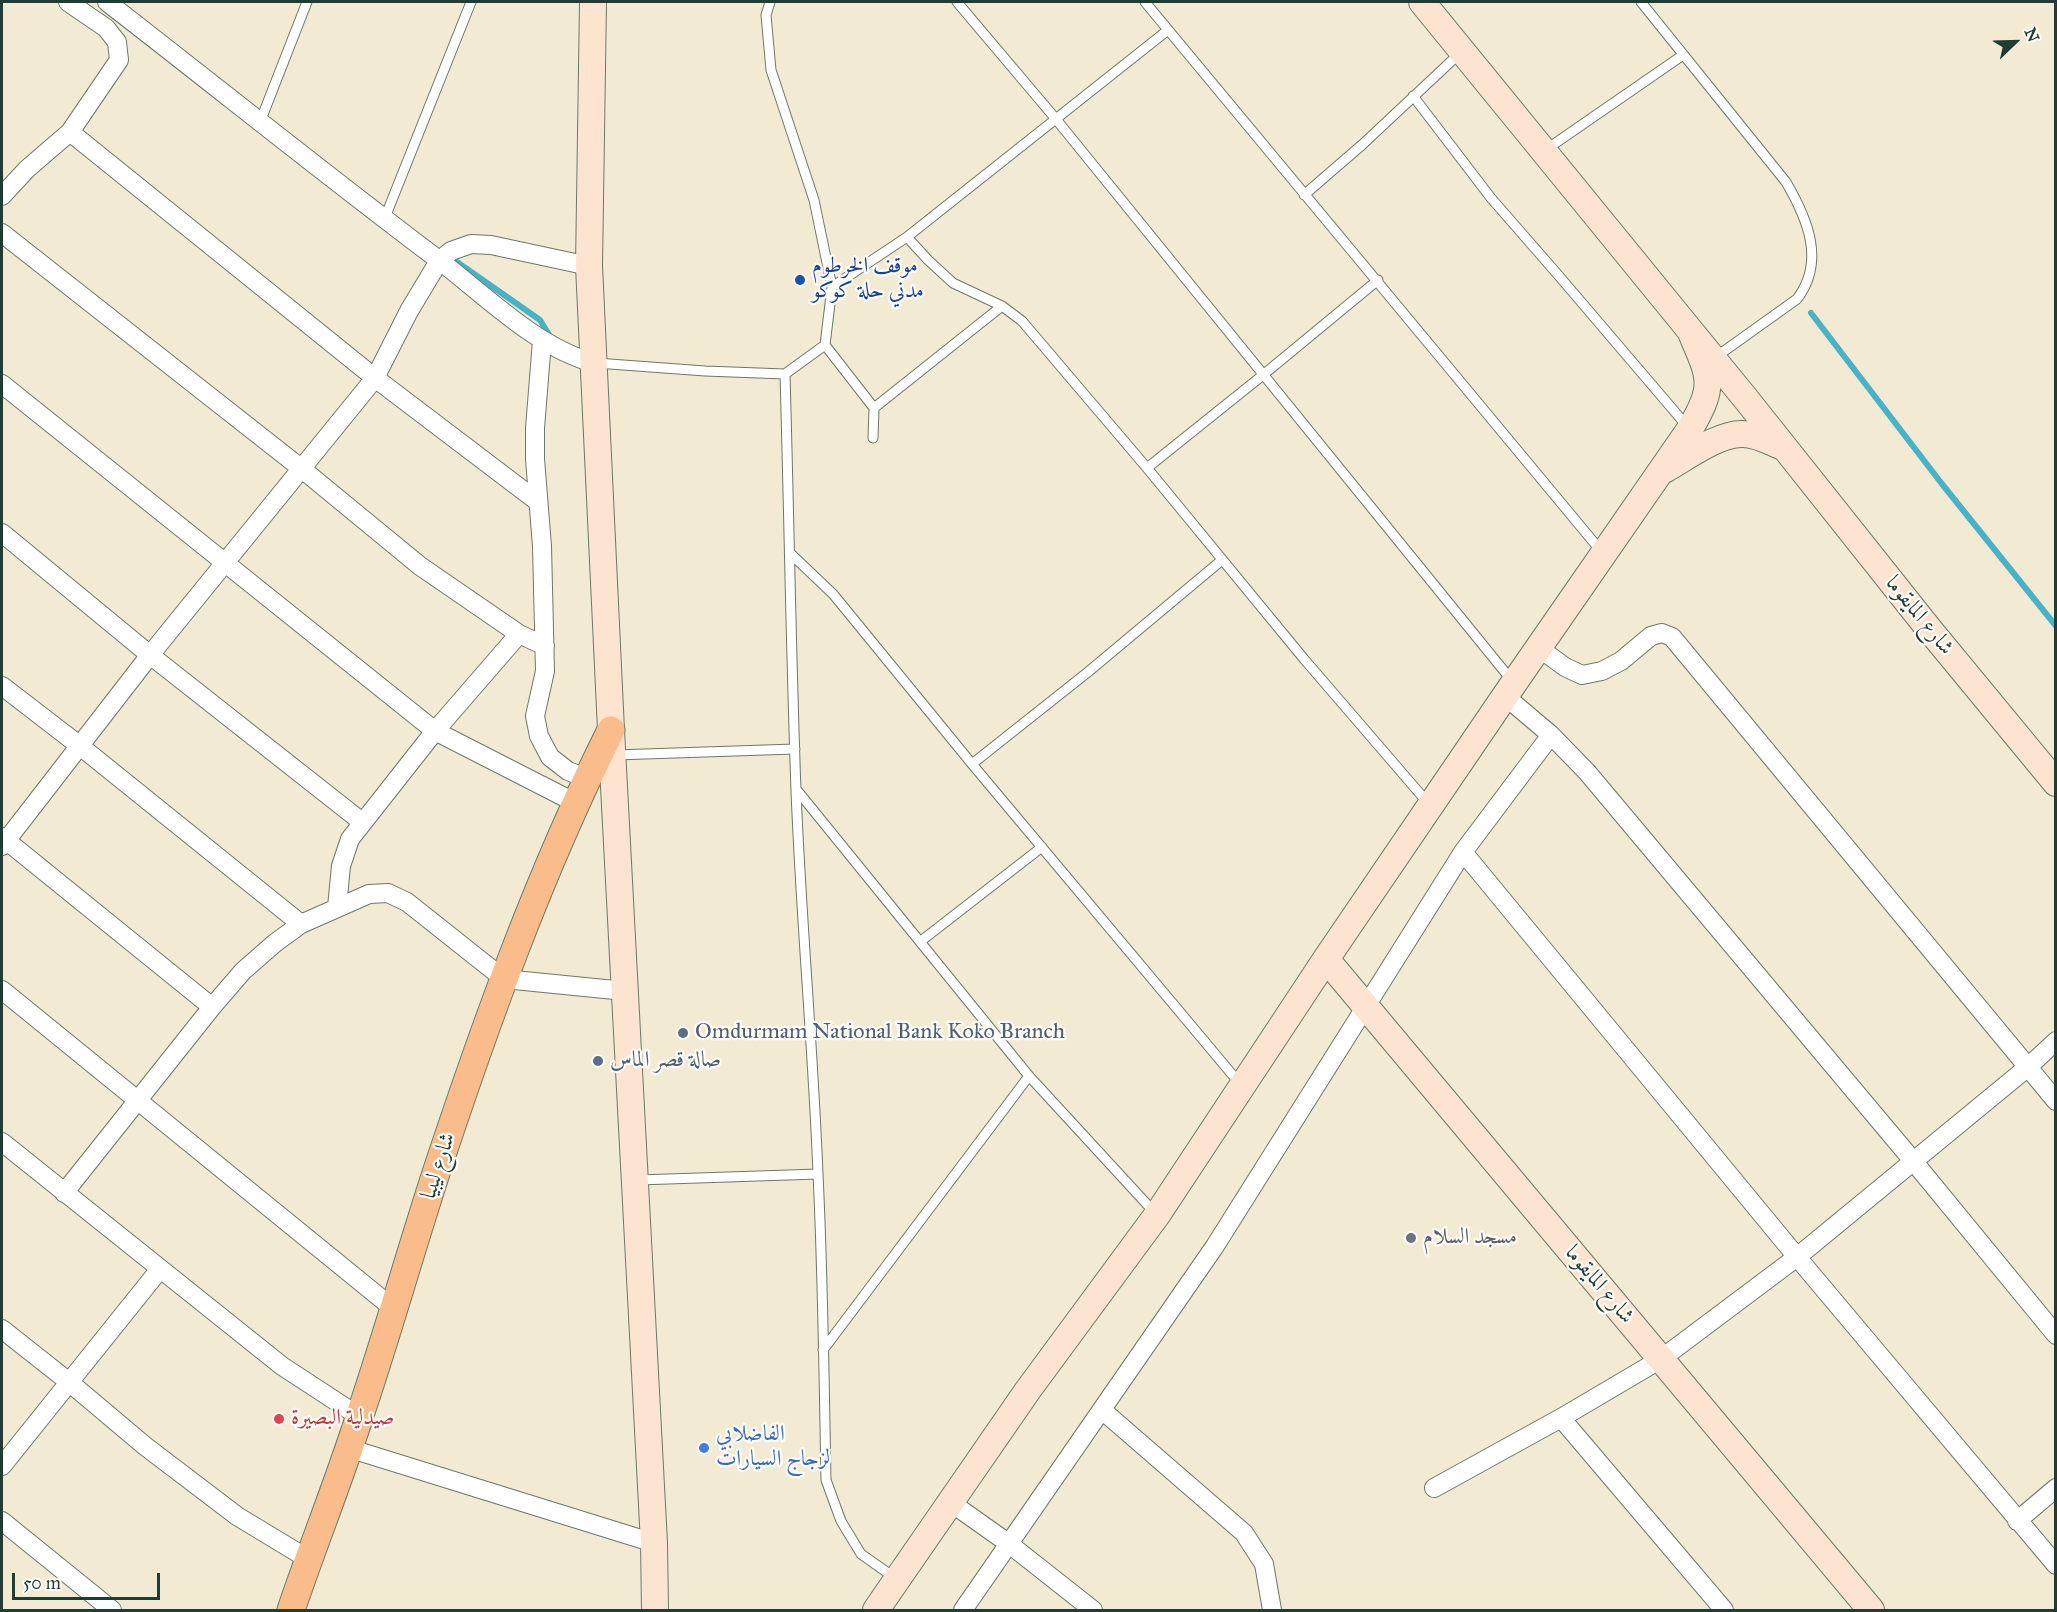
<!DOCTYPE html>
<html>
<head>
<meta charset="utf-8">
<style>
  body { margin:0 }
  #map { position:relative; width:2057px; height:1612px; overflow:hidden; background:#f3ead3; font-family:"IM FELL Great Primer",serif }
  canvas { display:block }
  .frame { position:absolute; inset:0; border:3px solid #1f3d34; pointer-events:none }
  .north { position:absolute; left:1985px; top:12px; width:60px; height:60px; -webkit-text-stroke:4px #fdfcf7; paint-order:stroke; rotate:67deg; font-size:16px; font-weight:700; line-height:24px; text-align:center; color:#1f3d34 }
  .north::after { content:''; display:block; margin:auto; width:21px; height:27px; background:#1f3d34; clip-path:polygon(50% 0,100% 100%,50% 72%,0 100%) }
  .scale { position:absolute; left:12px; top:1573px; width:148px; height:27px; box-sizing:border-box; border:3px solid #1f3d34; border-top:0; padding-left:8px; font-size:18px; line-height:21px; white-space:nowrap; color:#1f3d34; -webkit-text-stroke:4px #fdfcf7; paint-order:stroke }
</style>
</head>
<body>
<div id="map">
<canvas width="2057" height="1612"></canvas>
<div class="frame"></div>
<div class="north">N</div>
<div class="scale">50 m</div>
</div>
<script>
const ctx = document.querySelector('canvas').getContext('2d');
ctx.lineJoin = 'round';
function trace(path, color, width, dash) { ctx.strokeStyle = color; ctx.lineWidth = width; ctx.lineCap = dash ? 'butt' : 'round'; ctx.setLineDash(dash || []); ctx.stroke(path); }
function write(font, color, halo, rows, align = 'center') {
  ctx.font = font + ' "IM FELL Great Primer",Amiri,serif'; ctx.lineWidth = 4.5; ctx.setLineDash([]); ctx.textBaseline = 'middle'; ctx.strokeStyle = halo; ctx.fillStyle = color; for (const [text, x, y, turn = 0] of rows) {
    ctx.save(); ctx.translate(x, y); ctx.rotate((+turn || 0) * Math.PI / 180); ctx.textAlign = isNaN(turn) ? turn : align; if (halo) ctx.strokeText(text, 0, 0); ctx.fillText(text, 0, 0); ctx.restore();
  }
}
const stream = new Path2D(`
  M457,262L540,320L551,338
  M1811,313L1942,484L2056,626`);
const lane = new Path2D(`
  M770,2L766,15L771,70L814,200L832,287L825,345L874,408L873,438
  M957,2L1055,118L1513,682
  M1145,2L1601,551
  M1641,2L1786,182C1807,218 1826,261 1797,299L1713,359
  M1413,96L1491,198L1559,276L1687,426
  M260,122L307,2
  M1544,151L1683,55
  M1304,195L1363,144L1460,53
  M384,220L471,2
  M907,237L928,260L953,283L1002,306L1022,321L1147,468L1304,659L1428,803
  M832,287L907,237L1168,30
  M596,363L705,371L785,374L825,345
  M785,374C789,513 791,652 796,791C801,919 813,1046 818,1174C823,1276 824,1378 826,1480L841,1521L861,1554L895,1578
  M874,408L1002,306
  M1147,468L1263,375L1378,280
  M791,554L833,594L972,764L1241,1085
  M615,755L795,749
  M972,764L1088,672L1222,560
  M796,789L1029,1076L1155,1213
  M921,941L1042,847
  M638,1180L818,1174
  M823,1350L1029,1076`);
const street = new Path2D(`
  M107,2C218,88 327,176 440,261C486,296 537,348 594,363
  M70,132L375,378L537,501
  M2,196L27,169L70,132L119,60L117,42L106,28L68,2
  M2,233L302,469L420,566L519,634L545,646
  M542,341L535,428V459L542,546L545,671L535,716L539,736L550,757L568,771L586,778
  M2,384L435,731L576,803
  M2,533L150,655L362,822
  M1539,648L1565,667L1582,675L1602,671L1621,661L1651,636L1662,633L1672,637L2056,1101
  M2,686L80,746L301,924
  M1505,696L1551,735L1587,772L1914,1162L2056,1335
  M2,837L212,1007
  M2,846L150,655L375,378L409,311L439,261L451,251L471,244L491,245L589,266
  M1463,852L1797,1257L2056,1565
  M337,907L341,866L350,839L435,731L519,634
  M2,990L394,1309
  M2,1142L282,1366L360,1417
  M64,1193L212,1007L243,971L275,943L301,924L369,894L388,893L407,902L504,979L625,991
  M2,1329L69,1382L145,1446L237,1516L308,1559
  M1102,1410L1244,1533L1264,1564L1272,1610
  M1561,1418L1724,1610
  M348,1448L654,1543
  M2,1466L160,1269
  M1434,1488L1561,1418L1661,1359L1797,1257L2028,1067L2056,1041
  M950,1502L1008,1543L1093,1610
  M2,1521L112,1610
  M2017,1521L2056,1488
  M963,1610L1215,1246L1463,852L1551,735`);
const secondary = new Path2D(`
  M593,2L589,266L611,730L654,1543L655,1610
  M1422,2L1746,399L1929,629L2056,783
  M1666,469C1687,457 1719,433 1743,434C1757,434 1770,442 1783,447
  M1326,959L1871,1610
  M876,1610L1028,1390L1157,1215L1326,959L1505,696L1690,429C1715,386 1711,379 1692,335`);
const primary = new Path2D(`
  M291,1610C313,1545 339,1481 360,1415C387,1335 410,1253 436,1173C486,1022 540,872 611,730`);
const markers = [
  [800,280,6,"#1a4fb4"],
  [683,1033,6,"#5c6f8a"],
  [598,1061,6,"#5c6f8a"],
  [1411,1238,6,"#6b7280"],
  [279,1419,6,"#e0444e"],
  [704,1448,6,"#3f7fe0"]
];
const transitNames = [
  ["موقف الخرطوم",812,267],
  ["مدني حلة كوكو",812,292]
];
const streetNames = [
  ["شارع المايقوما",1919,616,51],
  ["شارع ليبيا",439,1166,-72],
  ["شارع المايقوما",1599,1285,50]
];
const serviceNames = [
  ["Omdurmam National Bank Koko Branch",695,1033],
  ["صالة قصر الماس",610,1061]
];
const worshipNames = [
  ["مسجد السلام",1423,1238]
];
const healthNames = [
  ["صيدلية البصيرة",291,1419]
];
const shopNames = [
  ["الفاضلابي",716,1435],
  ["لزجاج السيارات",716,1460]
];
trace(stream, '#48b2c6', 6);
trace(lane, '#697a6c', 11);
trace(street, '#697a6c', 20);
trace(secondary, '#697a6c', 28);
trace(primary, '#697a6c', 29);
trace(lane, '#fff', 9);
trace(street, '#fff', 18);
trace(secondary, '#fde4d1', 26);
trace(primary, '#fabc8b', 27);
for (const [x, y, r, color] of markers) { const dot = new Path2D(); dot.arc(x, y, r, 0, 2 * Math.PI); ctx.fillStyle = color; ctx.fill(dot); trace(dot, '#fdfcf7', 2); }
write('22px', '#164399', '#fdfcf7', transitNames, 'left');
write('22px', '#1f3d34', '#fdfcf7', streetNames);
write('22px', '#4e5e75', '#fdfcf7', serviceNames, 'left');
write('22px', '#5b616d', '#fdfcf7', worshipNames, 'left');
write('22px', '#be3a42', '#fdfcf7', healthNames, 'left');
write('22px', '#366cbe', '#fdfcf7', shopNames, 'left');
</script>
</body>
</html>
